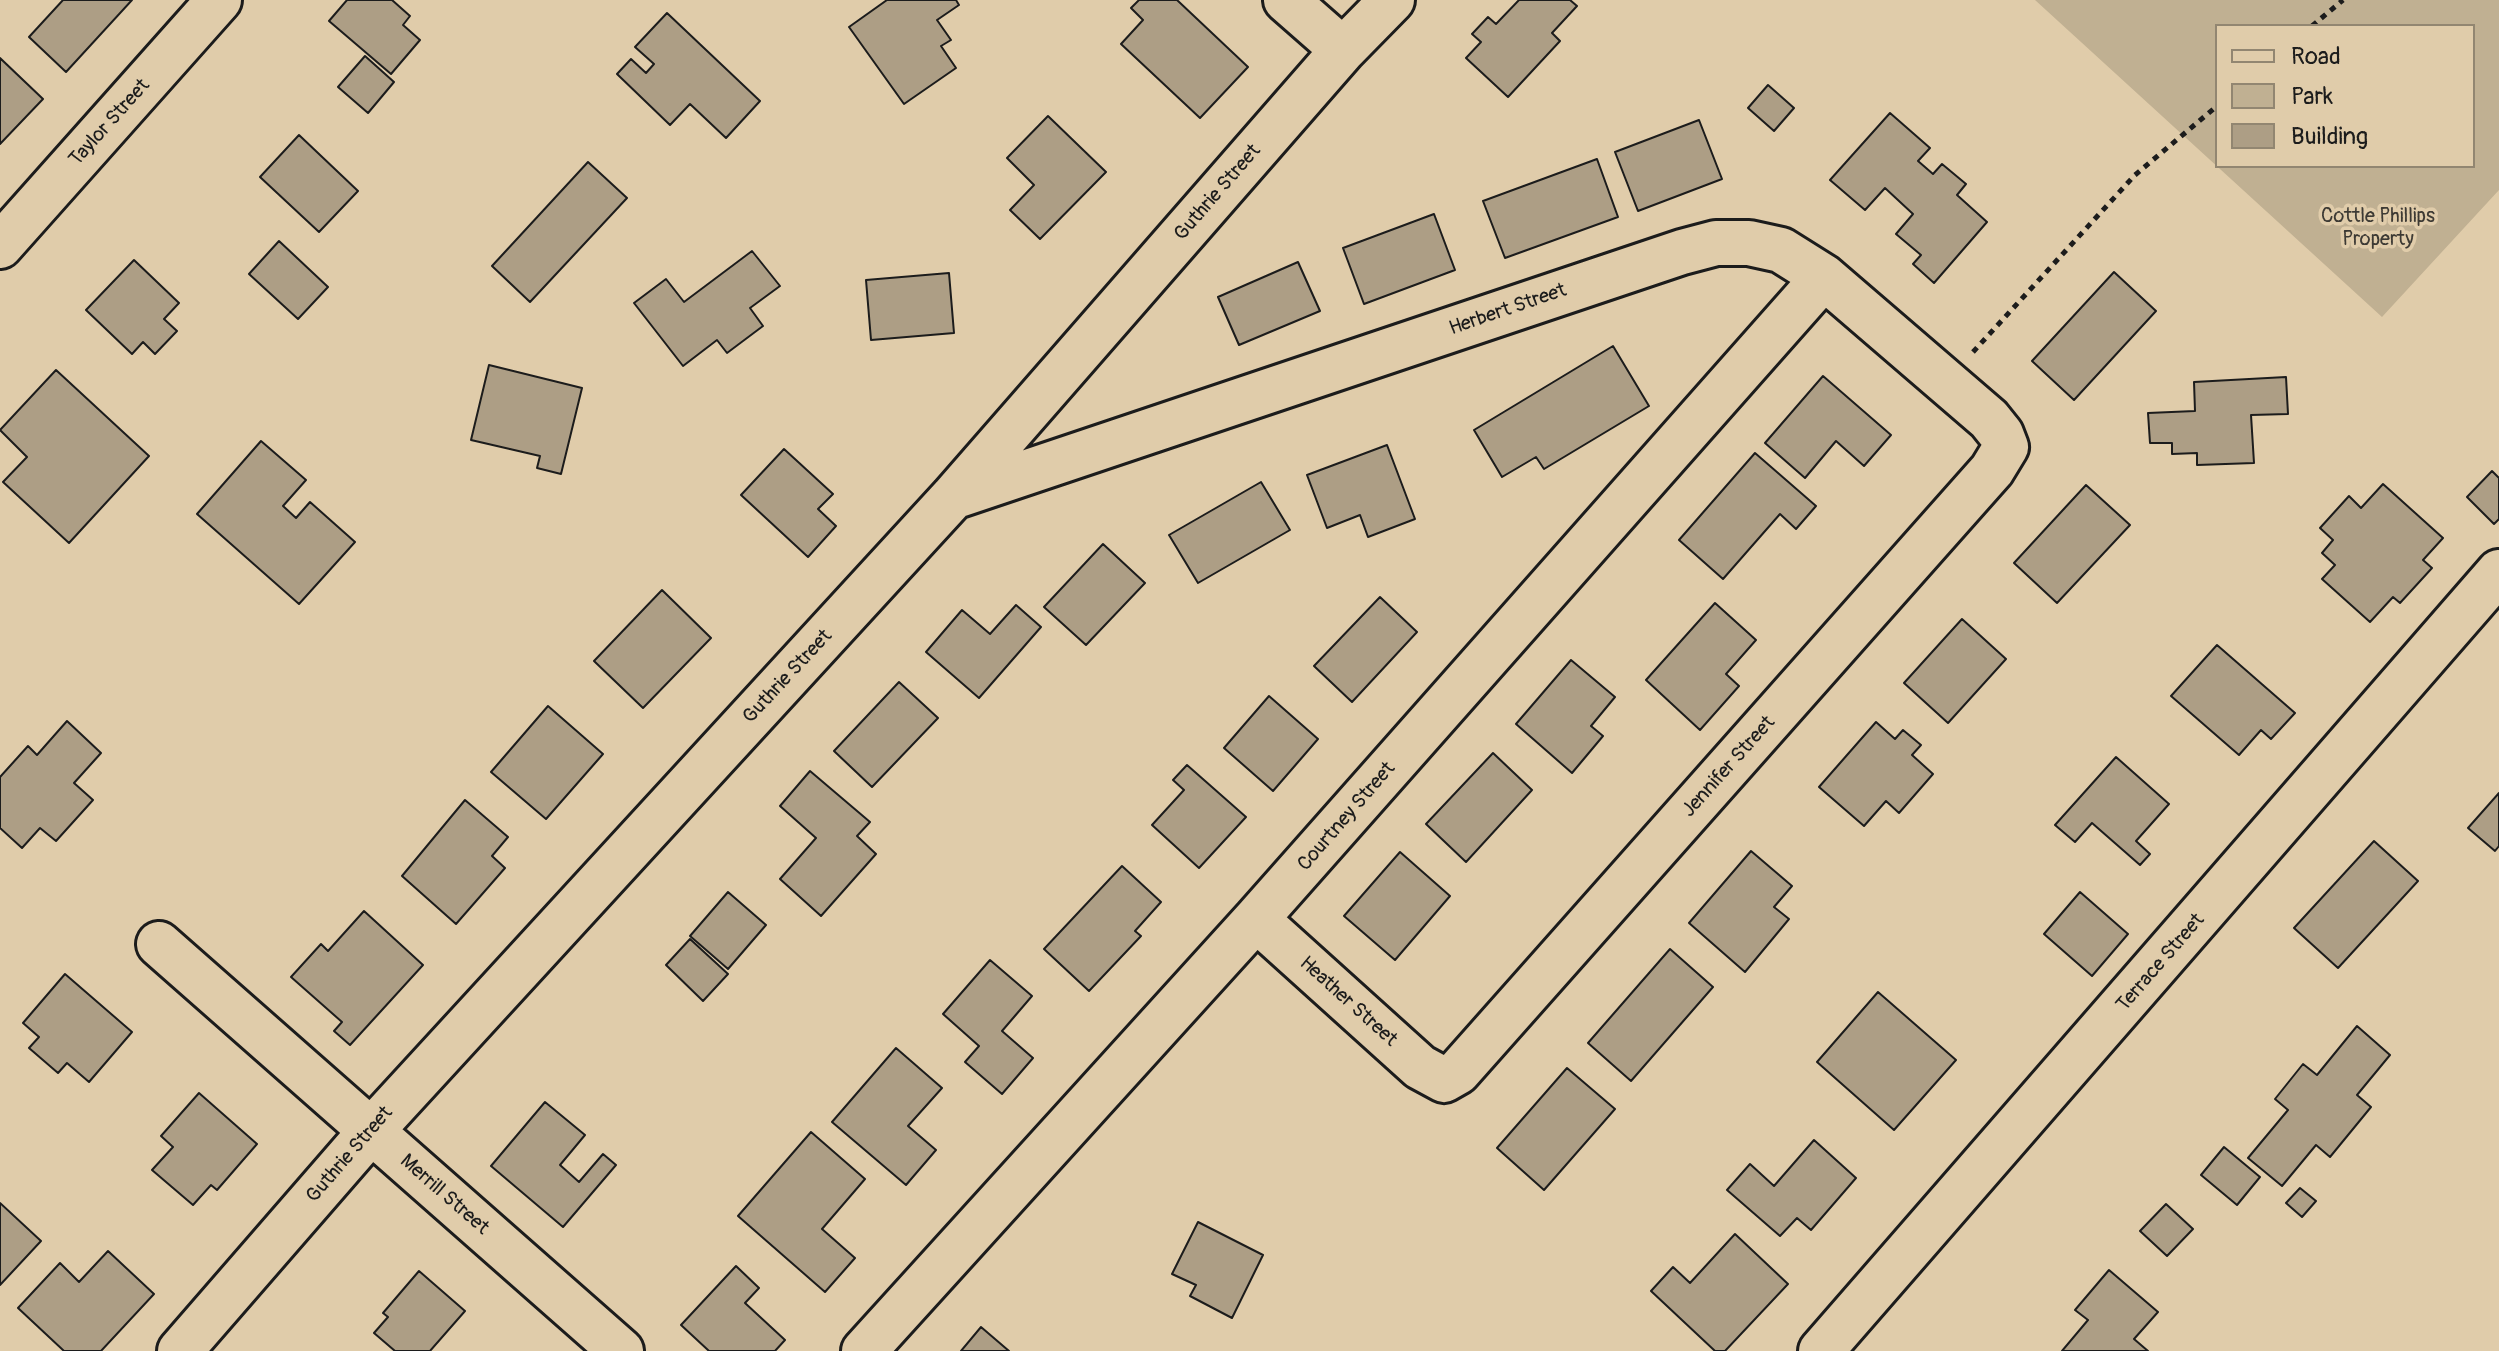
<!DOCTYPE html>
<html>
<head>
<meta charset="utf-8">
<style>
  body { margin:0 }
  #map { position:relative; width:2499px; height:1351px; overflow:hidden; background:#e0ccaa; font-family:Pangolin,sans-serif }
  canvas { display:block }
  .legend { position:absolute; left:2215px; top:24px; width:260px; height:144px; box-sizing:border-box; background:#e0ccaa; border:2px solid #928671; margin:0; padding:10px 14px; list-style:none; font-size:24px; color:#1c1c1c }
  .legend li { display:flex; align-items:center; gap:16px; height:40px }
  .legend b { width:40px; border:2px solid #928671 }
</style>
</head>
<body>
<div id="map">
<canvas width="2499" height="1351"></canvas>
<ul class="legend">
<li><b style="height:10px;background:#e0ccaa"></b>Road</li>
<li><b style="height:22px;background:#c0b092"></b>Park</li>
<li><b style="height:22px;background:#ad9e85"></b>Building</li>
</ul>
</div>
<script>
const ctx = document.querySelector('canvas').getContext('2d');
ctx.lineJoin = 'round';
function paint(path, color) { ctx.fillStyle = color; ctx.fill(path, 'evenodd'); }
function trace(path, color, width, dash) { ctx.strokeStyle = color; ctx.lineWidth = width; ctx.lineCap = dash ? 'butt' : 'round'; ctx.setLineDash(dash || []); ctx.stroke(path); }
function write(font, color, halo, rows, align = 'center') {
  ctx.font = font + ' Pangolin,sans-serif'; ctx.lineWidth = 7; ctx.setLineDash([]); ctx.textBaseline = 'middle'; ctx.strokeStyle = halo; ctx.fillStyle = color; for (const [text, x, y, turn = 0] of rows) {
    ctx.save(); ctx.translate(x, y); ctx.rotate((+turn || 0) * Math.PI / 180); ctx.textAlign = isNaN(turn) ? turn : align; if (halo) ctx.strokeText(text, 0, 0); ctx.fillText(text, 0, 0); ctx.restore();
  }
}
const green = new Path2D(`
  M2035,0H2499V190L2382,317ZM2217,26H2473V166H2217Z`);
const building = new Path2D(`
  M63,0H132L66,72L29,37Z
  M347,0H392L410,16L403,25L420,40L391,74L329,21Z
  M887,0H956L959,5L937,20L951,40L941,46L956,68L904,104L849,27Z
  M1139,0H1177L1248,67L1200,118L1121,44L1143,20L1131,8Z
  M1519,0H1570L1577,6L1552,33L1560,41L1508,97L1466,58L1481,42L1472,34L1488,17L1496,24Z
  M667,13L760,101L726,138L690,104L670,125L617,74L631,59L646,73L654,64L635,47Z
  M365,56L394,82L368,113L338,87Z
  M0,58L43,99L0,144Z
  M1768,85L1794,108L1774,131L1748,108Z
  M1890,113L1930,148L1918,161L1933,174L1942,164L1966,184L1957,195L1987,222L1934,283L1913,264L1921,255L1896,234L1913,214L1885,188L1865,210L1830,180Z
  M1048,116L1106,172L1040,239L1010,210L1034,185L1007,158Z
  M1699,120L1722,179L1638,211L1615,152Z
  M299,135L358,191L319,232L260,177Z
  M1597,159L1618,217L1505,258L1483,201Z
  M588,162L627,198L530,302L492,266Z
  M1434,214L1455,270L1364,304L1343,248Z
  M279,241L328,287L298,319L249,274Z
  M752,251L780,286L750,308L763,326L727,353L717,340L683,366L634,303L666,279L684,302Z
  M134,260L179,303L164,319L177,331L155,354L143,342L132,354L86,310Z
  M1298,262L1320,311L1239,345L1218,297Z
  M2114,272L2156,311L2074,400L2032,361Z
  M949,273L954,333L871,340L866,280Z
  M1613,346L1649,406L1544,469L1536,457L1502,477L1474,430Z
  M489,365L582,388L561,474L537,468L540,456L471,440Z
  M56,370L149,456L69,543L3,482L27,457L0,430Z
  M1823,376L1891,435L1864,466L1836,441L1805,478L1765,443Z
  M2286,377L2288,414L2251,415L2254,463L2197,465V453L2172,454V443H2150L2148,413L2195,411L2194,382Z
  M261,441L306,480L283,506L296,518L310,502L355,542L299,604L197,514Z
  M1387,445L1415,519L1368,537L1360,515L1327,528L1307,475Z
  M784,449L833,494L818,509L836,526L808,557L741,495Z
  M1755,453L1816,506L1796,529L1780,514L1723,579L1679,540Z
  M2492,471L2499,478V519L2494,524L2467,497Z
  M1261,482L1290,530L1198,583L1169,535Z
  M2383,484L2443,538L2423,560L2432,568L2400,603L2393,597L2370,622L2322,579L2335,565L2322,553L2333,540L2320,528L2349,496L2361,508Z
  M2086,485L2130,525L2057,603L2014,563Z
  M1103,544L1145,583L1086,645L1044,607Z
  M662,590L711,638L643,708L594,661Z
  M1380,597L1417,632L1352,702L1314,666Z
  M1715,603L1756,640L1726,674L1739,686L1700,730L1646,680Z
  M1016,605L1041,627L979,698L926,652L962,610L990,634Z
  M1962,619L2006,659L1948,723L1904,683Z
  M2217,645L2295,713L2271,739L2261,730L2239,755L2171,696Z
  M1571,660L1615,697L1591,726L1603,736L1572,773L1516,724Z
  M899,682L938,718L872,787L834,751Z
  M1269,696L1318,739L1273,791L1224,748Z
  M548,706L603,754L546,819L491,772Z
  M67,721L101,753L74,783L93,800L56,841L40,828L22,848L0,828V777L28,746L37,755Z
  M1876,722L1895,739L1903,730L1921,745L1912,755L1933,774L1899,813L1886,801L1864,826L1819,787Z
  M1493,753L1532,790L1466,862L1426,824Z
  M2116,757L2169,804L2136,841L2150,854L2140,865L2092,823L2075,842L2055,825Z
  M1187,765L1246,817L1199,868L1152,825L1184,790L1173,780Z
  M810,771L870,822L857,836L876,854L821,916L780,879L816,838L780,806Z
  M2499,793V846L2495,851L2468,828Z
  M465,800L508,837L492,856L505,868L456,924L402,876Z
  M2374,841L2418,881L2338,968L2294,928Z
  M1751,851L1792,886L1774,907L1789,919L1745,972L1689,923Z
  M1400,852L1450,896L1395,960L1344,916Z
  M1122,866L1161,902L1135,931L1141,936L1089,991L1044,949Z
  M728,892L766,925L728,969L690,936Z
  M2080,892L2128,934L2092,976L2044,934Z
  M364,911L423,965L350,1045L334,1031L342,1022L291,977L321,944L328,951Z
  M690,939L728,974L703,1001L666,965Z
  M1670,949L1713,987L1631,1081L1588,1043Z
  M990,960L1032,996L1002,1031L1033,1058L1002,1094L965,1062L979,1046L943,1014Z
  M65,974L132,1032L89,1082L67,1063L58,1073L29,1048L39,1037L23,1023Z
  M1878,992L1956,1060L1894,1130L1817,1062Z
  M2357,1026L2390,1055L2357,1095L2371,1107L2330,1157L2316,1145L2282,1186L2248,1158L2288,1110L2275,1099L2303,1064L2317,1075Z
  M896,1048L942,1088L908,1126L936,1150L906,1185L832,1122Z
  M1567,1068L1615,1109L1544,1190L1497,1148Z
  M199,1093L257,1144L217,1190L211,1185L193,1205L152,1170L173,1147L161,1136Z
  M545,1102L585,1135L560,1165L579,1182L603,1154L616,1165L563,1227L491,1166Z
  M811,1132L865,1179L822,1229L855,1258L825,1292L738,1216Z
  M1814,1140L1856,1178L1811,1230L1797,1218L1780,1236L1727,1190L1750,1164L1774,1186Z
  M2224,1147L2260,1177L2237,1205L2201,1175Z
  M2300,1188L2316,1201L2302,1217L2286,1203Z
  M0,1203L41,1241L0,1285Z
  M2166,1204L2193,1229L2167,1256L2140,1231Z
  M1198,1222L1263,1255L1232,1318L1190,1296L1196,1285L1172,1274Z
  M1735,1234L1788,1284L1725,1351H1715L1651,1291L1673,1267L1690,1283Z
  M108,1251L154,1294L101,1351H64L18,1308L60,1263L79,1282Z
  M736,1266L759,1288L745,1303L785,1340L775,1351H709L681,1325Z
  M2109,1270L2158,1312L2134,1339L2148,1351H2062L2088,1320L2075,1310Z
  M419,1271L465,1311L430,1351H395L374,1333L388,1317L383,1313Z
  M981,1327L1009,1351H961Z`);
const path = new Path2D(`
  M2312,26L2343,0
  M1973,352L2135,175L2217,106`);
const minor = new Path2D(`
  M1286,0L1343,50
  M0,246L219,0
  M953,497L1682,252L1716,243H1749L1781,250L1824,277L1989,419L2001,434L2006,447L1992,470L1458,1072L1444,1080L1420,1067L1256,919
  M159,944L621,1351
  M180,1351L371,1131L953,497L1343,50L1392,0
  M864,1351L1256,919L1824,277
  M1821,1351L2499,572`);
const streetNames = [
  ["Taylor Street",110,123,-48],
  ["Guthrie Street",1218,193,-49],
  ["Herbert Street",1508,310,-19],
  ["Guthrie Street",788,677,-47],
  ["Jennifer Street",1729,767,-48],
  ["Courtney Street",1347,817,-49],
  ["Terrace Street",2161,963,-49],
  ["Heather Street",1348,1002,42],
  ["Guthrie Street",350,1155,-49],
  ["Merrill Street",444,1195,41]
];
const parkNames = [
  ["Cottle Phillips",2378,217],
  ["Property",2378,240]
];
paint(green, '#c0b092');
paint(building, '#ad9e85');
trace(building, '#1c1c1c', 2);
trace(minor, '#1c1c1c', 50);
trace(path, '#1c1c1c', 5, [6, 6]);
trace(minor, '#e0ccaa', 44);
write('20px', '#1c1c1c', '#e0ccaa', streetNames);
write('20px', '#3d3a34', '#e0ccaa', parkNames);
</script>
</body>
</html>
